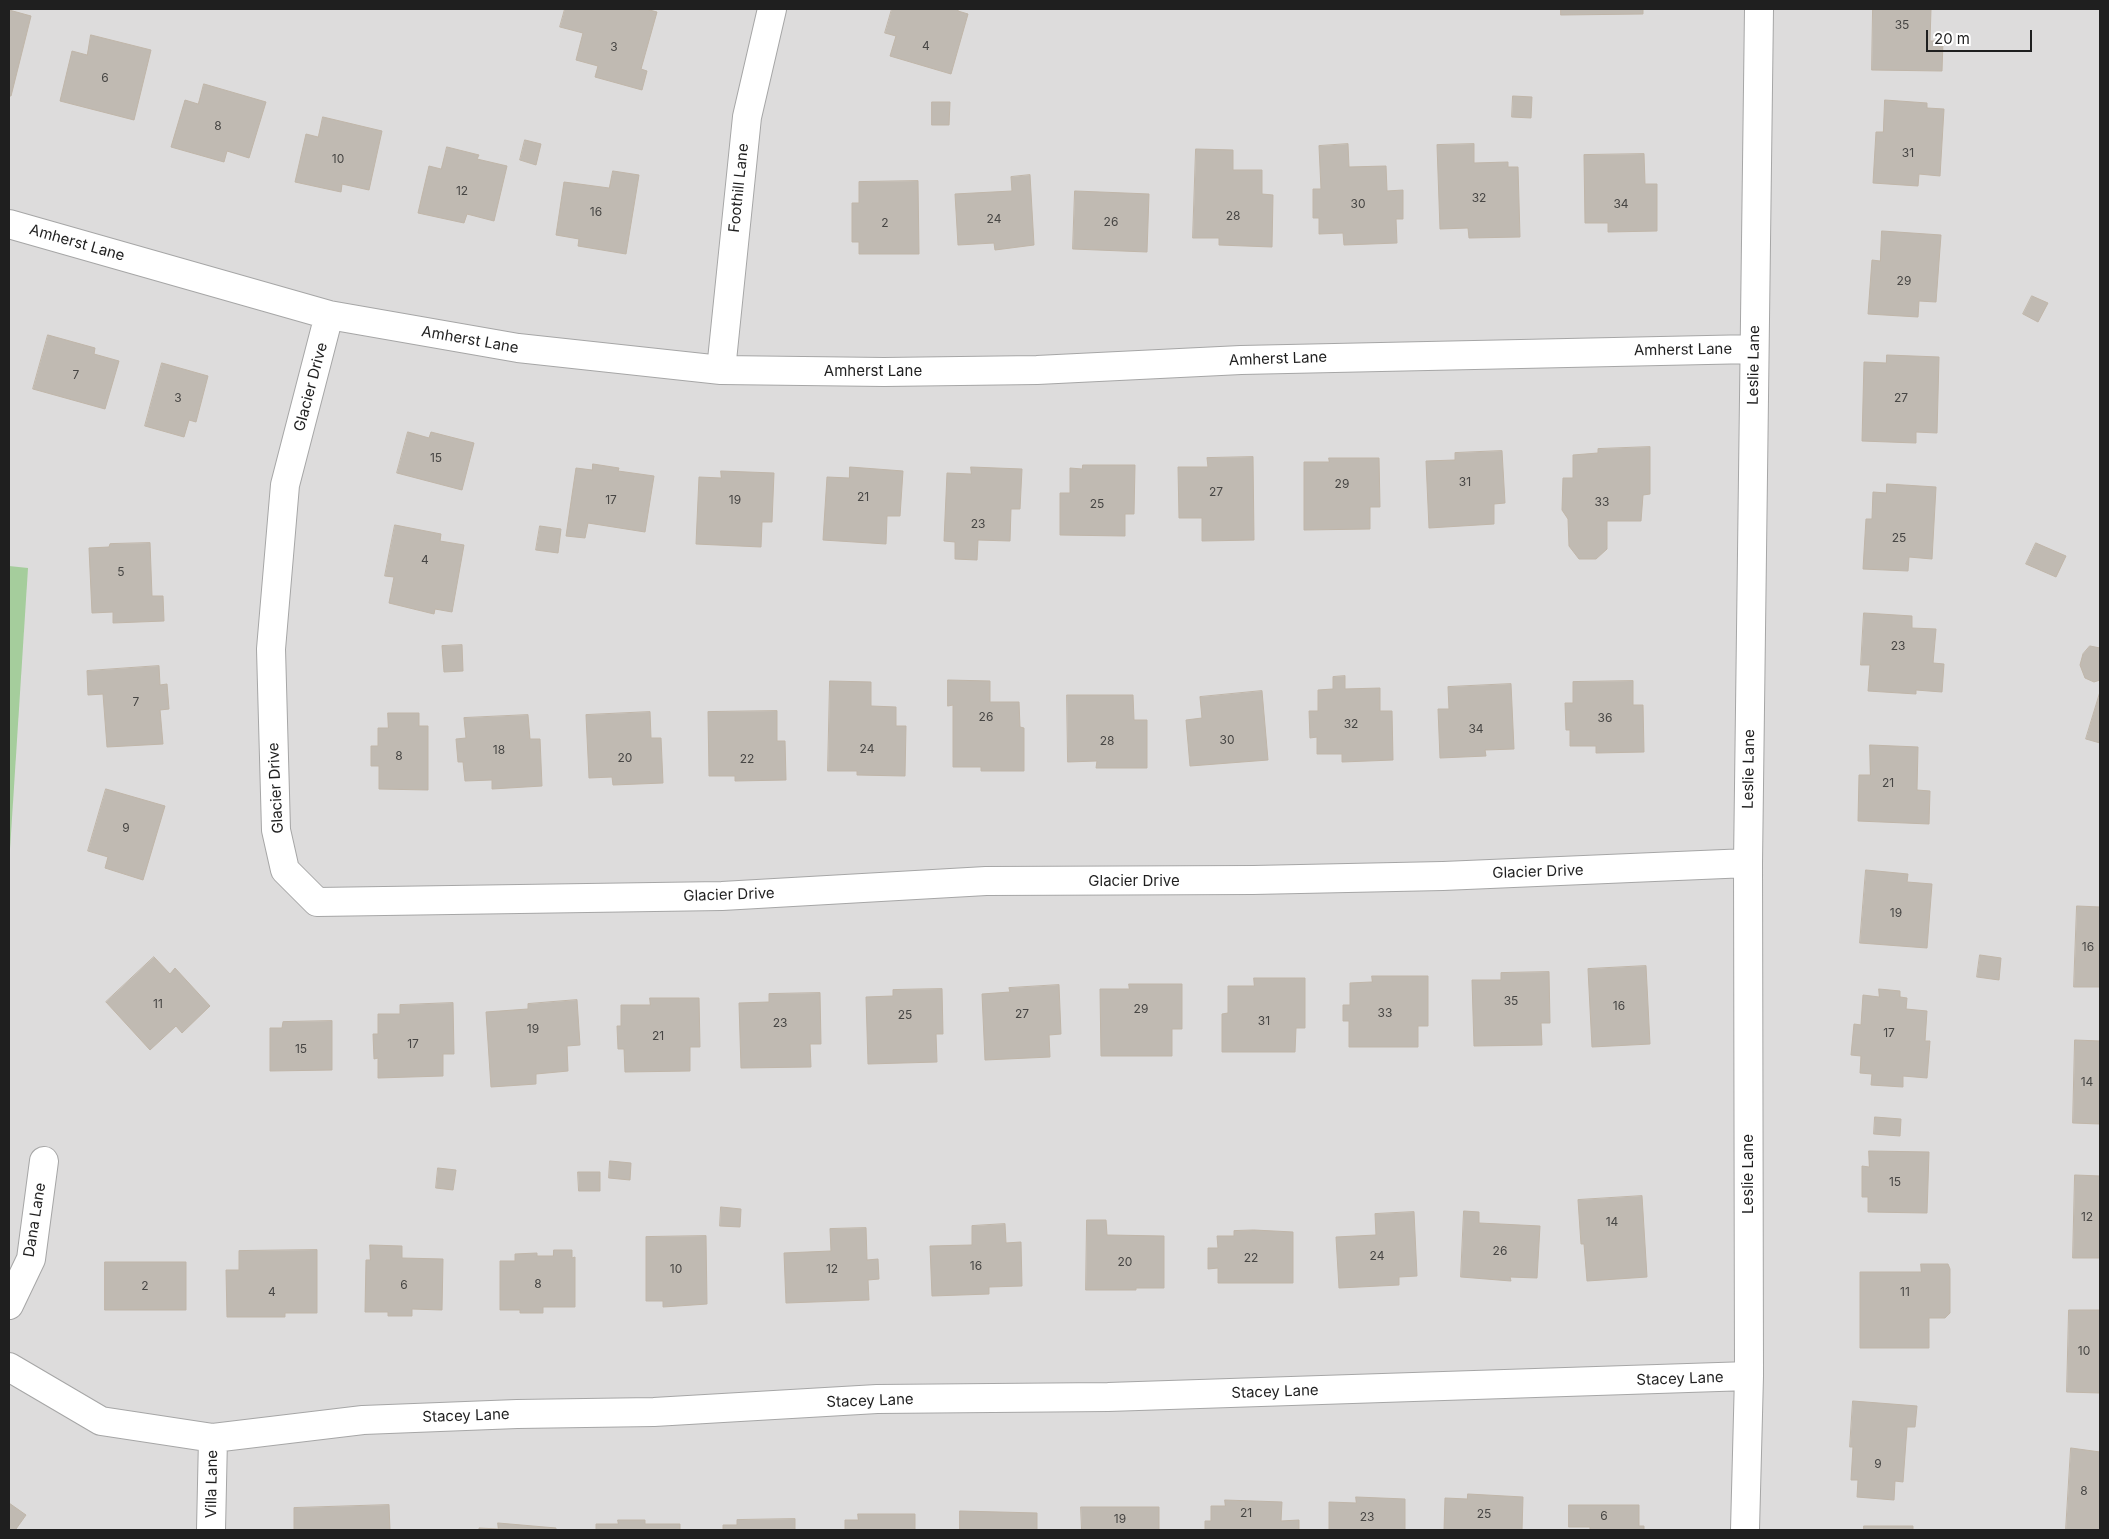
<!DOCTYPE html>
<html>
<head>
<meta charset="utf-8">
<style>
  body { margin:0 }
  #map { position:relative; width:2109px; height:1539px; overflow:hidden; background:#efede6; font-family:Inter,sans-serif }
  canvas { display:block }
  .frame { position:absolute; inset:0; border:10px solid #1f1f1f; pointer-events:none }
  .scale { position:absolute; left:1926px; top:30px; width:106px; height:22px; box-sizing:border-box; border:2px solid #1f1f1f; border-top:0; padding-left:6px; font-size:15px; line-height:18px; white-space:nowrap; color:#1f1f1f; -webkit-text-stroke:4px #fff; paint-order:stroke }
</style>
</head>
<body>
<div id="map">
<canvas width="2109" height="1539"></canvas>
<div class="frame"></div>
<div class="scale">20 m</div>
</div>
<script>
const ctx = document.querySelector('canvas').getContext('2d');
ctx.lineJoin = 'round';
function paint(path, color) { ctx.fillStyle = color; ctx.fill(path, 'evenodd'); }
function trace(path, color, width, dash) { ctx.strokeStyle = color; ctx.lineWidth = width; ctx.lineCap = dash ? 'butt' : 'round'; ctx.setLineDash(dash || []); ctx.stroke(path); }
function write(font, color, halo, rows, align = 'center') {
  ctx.font = font + ' Inter,sans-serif'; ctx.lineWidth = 4; ctx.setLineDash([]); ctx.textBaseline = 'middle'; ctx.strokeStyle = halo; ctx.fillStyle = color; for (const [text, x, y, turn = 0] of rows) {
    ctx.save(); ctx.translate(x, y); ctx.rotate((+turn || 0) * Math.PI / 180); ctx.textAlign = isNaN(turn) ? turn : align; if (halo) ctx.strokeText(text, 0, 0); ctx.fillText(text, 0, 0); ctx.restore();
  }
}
const residential = new Path2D(`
  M9,9H2100V1530H9Z`);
const forest = new Path2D(`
  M9,566L28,568L9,865Z`);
const building = new Path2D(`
  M565,9H646L657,12L641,69L647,71L642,90L595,77L598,66L576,60L583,33L560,27Z
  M892,9H958V11L968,14L951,74L890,56L896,36L885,33Z
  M1561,9H1643V14L1561,15Z
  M1873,9H1931L1930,41H1943L1942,71L1872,70Z
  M9,10L31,16L11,96H9Z
  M91,35L151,50L134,120L60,101L72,51L87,55Z
  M204,84L266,102L249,158L227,151L224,162L171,147L185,100L198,104Z
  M1513,96L1532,97L1531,118L1512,117Z
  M1885,100L1927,103V108L1944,109L1940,176L1919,174L1918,186L1873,183L1876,132H1883Z
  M932,102H950L949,125H932Z
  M323,117L382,131L369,190L342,184L341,192L295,182L306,134L318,137Z
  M525,140L541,144L536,165L520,160Z
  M1348,144L1349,167L1386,166L1387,191L1403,190V219H1396L1397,243L1344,245L1343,233L1319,234V218H1313V189H1321L1319,146Z
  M1474,144V163L1508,162V167H1518L1520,237L1469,238L1468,228L1440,229L1437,145Z
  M447,147L479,155L477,159L507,166L494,221L467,214L464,223L418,213L429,166L441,169Z
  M1196,149L1233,150V170H1262V194L1273,195L1272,247L1219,245V238H1193Z
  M1644,154L1645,184H1657V231L1608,232V223H1585L1584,155Z
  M613,171L639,175L626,254L578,246L579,239L556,235L564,182L609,188Z
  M1030,175L1034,245L995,250L994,243L958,245L955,194L1012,191L1011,177Z
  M918,181L919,254H859V242H852V203H859V182Z
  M1075,191L1149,194L1147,252L1073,249Z
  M1882,231L1941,235L1936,302L1919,301L1918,317L1868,314L1872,260L1880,261Z
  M2032,296L2048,303L2038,322L2023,314Z
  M48,335L95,348L94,354L119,361L105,409L33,389Z
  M1887,355L1939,357L1937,433L1916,432V443L1862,441L1864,362L1886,363Z
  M162,363L208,376L196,422L189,420L184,437L145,426Z
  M408,432L429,438L431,432L474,443L462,490L397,473Z
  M1650,447V494L1643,495L1641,521H1607V549L1596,559H1579L1569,546L1568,519L1562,510L1563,478H1573V455L1598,453V449Z
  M1502,451L1505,503L1494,504V524L1429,528L1426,461L1455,460V453Z
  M1253,457L1254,540L1202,541V518H1179L1178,467H1208L1207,458Z
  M1329,458H1379L1380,507H1370V529L1304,530V462H1329Z
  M593,464L619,468L618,471L654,476L645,532L588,523L585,538L566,536L576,468L592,470Z
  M1083,465H1135L1134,514H1125V536L1060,535V493H1070V468L1082,469Z
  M850,467L903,471L900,516H887L886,544L823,540L827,477L849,478Z
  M971,467L1022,469L1020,509H1011L1010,541L978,540L977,560L955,559V542L944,541L947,473L971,474Z
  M721,471L774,473L772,522H762L761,547L696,544L699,477L721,478Z
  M1887,484L1936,487L1932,559L1909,557L1908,571L1863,569L1866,519H1872L1873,492L1886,493Z
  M395,525L441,534L440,541L464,545L452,612L435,609L434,614L389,603L394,577L385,576Z
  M540,526L561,529L558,553L536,550Z
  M150,543L152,596H163L164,621L113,623V612L92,613L89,548L109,547L110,544Z
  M2036,543L2066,556L2056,577L2026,564Z
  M1864,613L1912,616V628L1936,629L1933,663L1944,664L1942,692L1916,690V694L1868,691L1870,665H1861Z
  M462,645L463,671L444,672L442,646Z
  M2090,646L2100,648V680L2094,682L2085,678L2080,665L2083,654Z
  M159,666L160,685L167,684L169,709L160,710L163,744L107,747L103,694L88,695L87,671Z
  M1345,676V689L1380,688V711H1392L1393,760L1342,762V754H1317V737L1310,738L1309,711H1318V690L1333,689V677Z
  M948,680L990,681V702H1019L1020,727L1024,728V771H981V767H953V705L948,706Z
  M830,681L871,682V706L896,707V726H906L905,776L857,775V771H828Z
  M1633,681V705H1643L1644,752L1596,753V746H1570V730H1566L1565,703H1573V682Z
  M1511,684L1514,749L1485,750L1486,756L1440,758L1438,709H1449L1448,687Z
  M1262,691L1268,760L1190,766L1186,720L1202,718L1200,697Z
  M2100,692V743L2086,739Z
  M1067,695H1133L1134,720H1147V768H1096L1097,761L1068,762Z
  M777,711V741H785L786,780L735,781V776H709L708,712Z
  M650,712L651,738H661L663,783L613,785L612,777L589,778L586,715Z
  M388,713H419V726H428V790L379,789V766H371V746H378V728H388Z
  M528,715L530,739H540L542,786L492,789V780L465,781L463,762H458L456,739L466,738L464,718Z
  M1870,745L1918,747L1917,790L1930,791L1929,824L1858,821L1859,775H1870Z
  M106,789L165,806L143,880L105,868L108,857L88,851Z
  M1866,870L1908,874L1907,882L1932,884L1927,948L1860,943Z
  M2077,906L2100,907V987H2074Z
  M1980,955L2001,958L1999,980L1977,977Z
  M154,957L170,974L175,968L210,1006L182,1033L176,1026L150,1050L106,1002Z
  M1646,966L1650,1044L1592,1047L1588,969Z
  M1549,972L1550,1023H1541L1542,1045L1474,1046L1472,980H1501V973Z
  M1372,976H1428V1026H1418V1047H1349V1021H1343V1005H1350V983L1372,982Z
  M1254,978H1305V1028H1296L1295,1052H1222V1014L1228,1013V986H1254Z
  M1129,984H1182V1029H1172V1056H1101L1100,989H1129Z
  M1059,985L1061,1034L1049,1035L1050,1057L985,1060L982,994L1010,992L1009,988Z
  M942,989L943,1034H936L937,1062L868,1064L866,997L893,996V990Z
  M1879,989L1900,991V997L1907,998L1906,1009L1927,1011L1925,1041H1930L1927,1078L1903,1076V1087L1871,1085L1872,1074L1860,1073L1861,1056L1851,1055L1854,1024L1861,1025L1863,995L1879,997Z
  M820,993L821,1044H810L811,1067L741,1068L739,1003L769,1002V994Z
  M650,998H699L700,1047H690V1071L625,1072L624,1049H618L617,1026H621V1005H650Z
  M577,1000L580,1045L567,1046L568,1071L536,1074V1084L491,1087L486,1012L528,1009V1004Z
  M453,1003L454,1054H443V1076L378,1078V1058L374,1059L373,1034H378V1014H400V1005Z
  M332,1021V1070L270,1071V1028H282L283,1022Z
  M2075,1040L2100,1041V1124L2073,1123Z
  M1875,1117L1901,1119L1900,1136L1874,1134Z
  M1869,1151L1929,1152L1927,1213L1868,1212V1197H1862V1166L1869,1167Z
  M610,1161L631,1163L630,1180L609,1178Z
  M438,1168L456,1170L453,1190L436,1188Z
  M578,1172H600V1191H579Z
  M2075,1175L2100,1176V1258H2073Z
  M1642,1196L1647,1277L1587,1281L1584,1244H1581L1578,1200Z
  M721,1207L741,1209L740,1227L720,1226Z
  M1464,1211L1479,1212V1223L1540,1226L1537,1278L1510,1277L1511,1281L1461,1277Z
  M1414,1212L1417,1276L1399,1277V1285L1339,1288L1336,1237L1376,1235L1375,1214Z
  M1087,1220H1106L1107,1235L1164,1236V1288H1136V1290H1086Z
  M1005,1224L1006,1243L1021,1242L1022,1286L989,1287V1294L932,1296L930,1246L972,1245V1226Z
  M866,1228L867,1260L878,1259L879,1279L868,1280L869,1300L786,1303L784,1253L831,1251L830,1229Z
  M1254,1230L1293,1232V1283H1218V1268L1208,1269V1248H1218L1217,1236H1234V1231Z
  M706,1236L707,1304L663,1307V1301H646V1237Z
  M370,1245L402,1246V1258L443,1259L442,1310L412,1309V1316H388V1312H365L366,1260H370Z
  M317,1250V1313H285V1317H227L226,1270H239V1251Z
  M554,1250H572V1258L575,1257V1307H543V1313H520V1310H500V1261H515V1254L537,1253V1256H553Z
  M105,1262H186V1310H105Z
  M1921,1264H1948L1950,1269V1313L1945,1318H1929V1348H1860V1272H1921Z
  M2069,1310H2100V1393L2067,1392Z
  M1853,1401L1917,1406L1915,1427H1907L1903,1482L1895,1481L1894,1500L1857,1497L1858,1480H1851L1853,1447H1850Z
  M2071,1448L2100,1452V1530H2066Z
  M1468,1494L1523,1497L1522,1530H1444L1445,1498L1467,1499Z
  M1356,1497L1405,1499V1530H1329V1502L1356,1503Z
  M1225,1500L1282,1502L1281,1521L1299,1520V1530H1205V1521H1211V1506H1225Z
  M9,1503L26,1515L16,1529L18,1530H9Z
  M389,1505L390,1530H294V1508Z
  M1569,1505H1639V1526H1644V1530H1590V1527H1569Z
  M1081,1507H1159V1530H1082Z
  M960,1511L1037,1513V1530H960Z
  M858,1514H915V1530H845V1520H858Z
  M795,1519V1530H723V1525H737V1520Z
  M618,1520H645V1524H680V1530H596V1524H618Z
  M498,1523L556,1528V1530H479V1528L498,1529Z
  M1864,1526H1913V1530H1864Z`);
const minor = new Path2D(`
  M9,224L329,315L518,348L721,370L884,372L1037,370L1241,360L1754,349
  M329,315L285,485L271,649L276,830L285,870L317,902L722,896L986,881L1253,880L1443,876L1748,863
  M721,370L747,117L772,9
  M9,1305L31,1259L44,1161
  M9,1367L101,1421L213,1438L363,1420L517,1414L654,1412L877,1399L1108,1397L1749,1376
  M211,1530L213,1438
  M1745,1530L1749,1376L1748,863L1759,9`);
const numberNames = [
  ["35",1902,25],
  ["4",926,46],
  ["3",614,47],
  ["6",105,78],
  ["8",218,126],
  ["31",1908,153],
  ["10",338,159],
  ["12",462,191],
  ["32",1479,198],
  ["30",1358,204],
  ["34",1621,204],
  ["16",596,212],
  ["28",1233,216],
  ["24",994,219],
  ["26",1111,222],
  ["2",885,223],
  ["29",1904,281],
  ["7",76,375],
  ["3",178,398],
  ["27",1901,398],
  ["15",436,458],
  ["31",1465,482],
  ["29",1342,484],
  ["27",1216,492],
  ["21",863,497],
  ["17",611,500],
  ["19",735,500],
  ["33",1602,502],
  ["25",1097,504],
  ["23",978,524],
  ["25",1899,538],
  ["4",425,560],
  ["5",121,572],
  ["23",1898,646],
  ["7",136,702],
  ["26",986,717],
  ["36",1605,718],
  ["32",1351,724],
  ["34",1476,729],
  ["30",1227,740],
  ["28",1107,741],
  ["24",867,749],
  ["18",499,750],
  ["8",399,756],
  ["20",625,758],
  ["22",747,759],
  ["21",1888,783],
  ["9",126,828],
  ["19",1896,913],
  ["16",2088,947],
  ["35",1511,1001],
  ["11",158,1004],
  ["16",1619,1006],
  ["29",1141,1009],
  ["33",1385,1013],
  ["27",1022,1014],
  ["25",905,1015],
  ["31",1264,1021],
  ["23",780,1023],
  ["19",533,1029],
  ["17",1889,1033],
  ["21",658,1036],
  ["17",413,1044],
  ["15",301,1049],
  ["14",2087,1082],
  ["15",1895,1182],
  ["12",2087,1217],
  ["14",1612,1222],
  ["26",1500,1251],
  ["24",1377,1256],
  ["22",1251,1258],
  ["20",1125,1262],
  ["16",976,1266],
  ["10",676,1269],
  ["12",832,1269],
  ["8",538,1284],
  ["6",404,1285],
  ["2",145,1286],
  ["4",272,1292],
  ["11",1905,1292],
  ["10",2084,1351],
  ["9",1878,1464],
  ["8",2084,1491],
  ["21",1246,1513],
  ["25",1484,1514],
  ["6",1604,1516],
  ["23",1367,1517],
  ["19",1120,1519]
];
const streetNames = [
  ["Foothill Lane",739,188,-84],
  ["Amherst Lane",77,243,16],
  ["Amherst Lane",470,340,10],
  ["Amherst Lane",1683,350,-1],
  ["Amherst Lane",1278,359,-2],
  ["Leslie Lane",1754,365,-89],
  ["Amherst Lane",873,371],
  ["Glacier Drive",311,387,-75],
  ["Leslie Lane",1749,769,-89],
  ["Glacier Drive",276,788,-93],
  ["Glacier Drive",1538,872,-2],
  ["Glacier Drive",1134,881],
  ["Glacier Drive",729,895,-2],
  ["Leslie Lane",1748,1174,-90],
  ["Dana Lane",35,1220,-81],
  ["Stacey Lane",1680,1379,-2],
  ["Stacey Lane",1275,1392,-2],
  ["Stacey Lane",870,1401,-2],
  ["Stacey Lane",466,1416,-2],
  ["Villa Lane",212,1484,-89]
];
paint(residential, '#dddcdc');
paint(forest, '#a5cd9c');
paint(building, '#c0bab2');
trace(building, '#c0b6a9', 1);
trace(minor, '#a6a6a6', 30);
trace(minor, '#fff', 28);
write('12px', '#474644', null, numberNames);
write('15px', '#1f1f1f', '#fff', streetNames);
</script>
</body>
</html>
